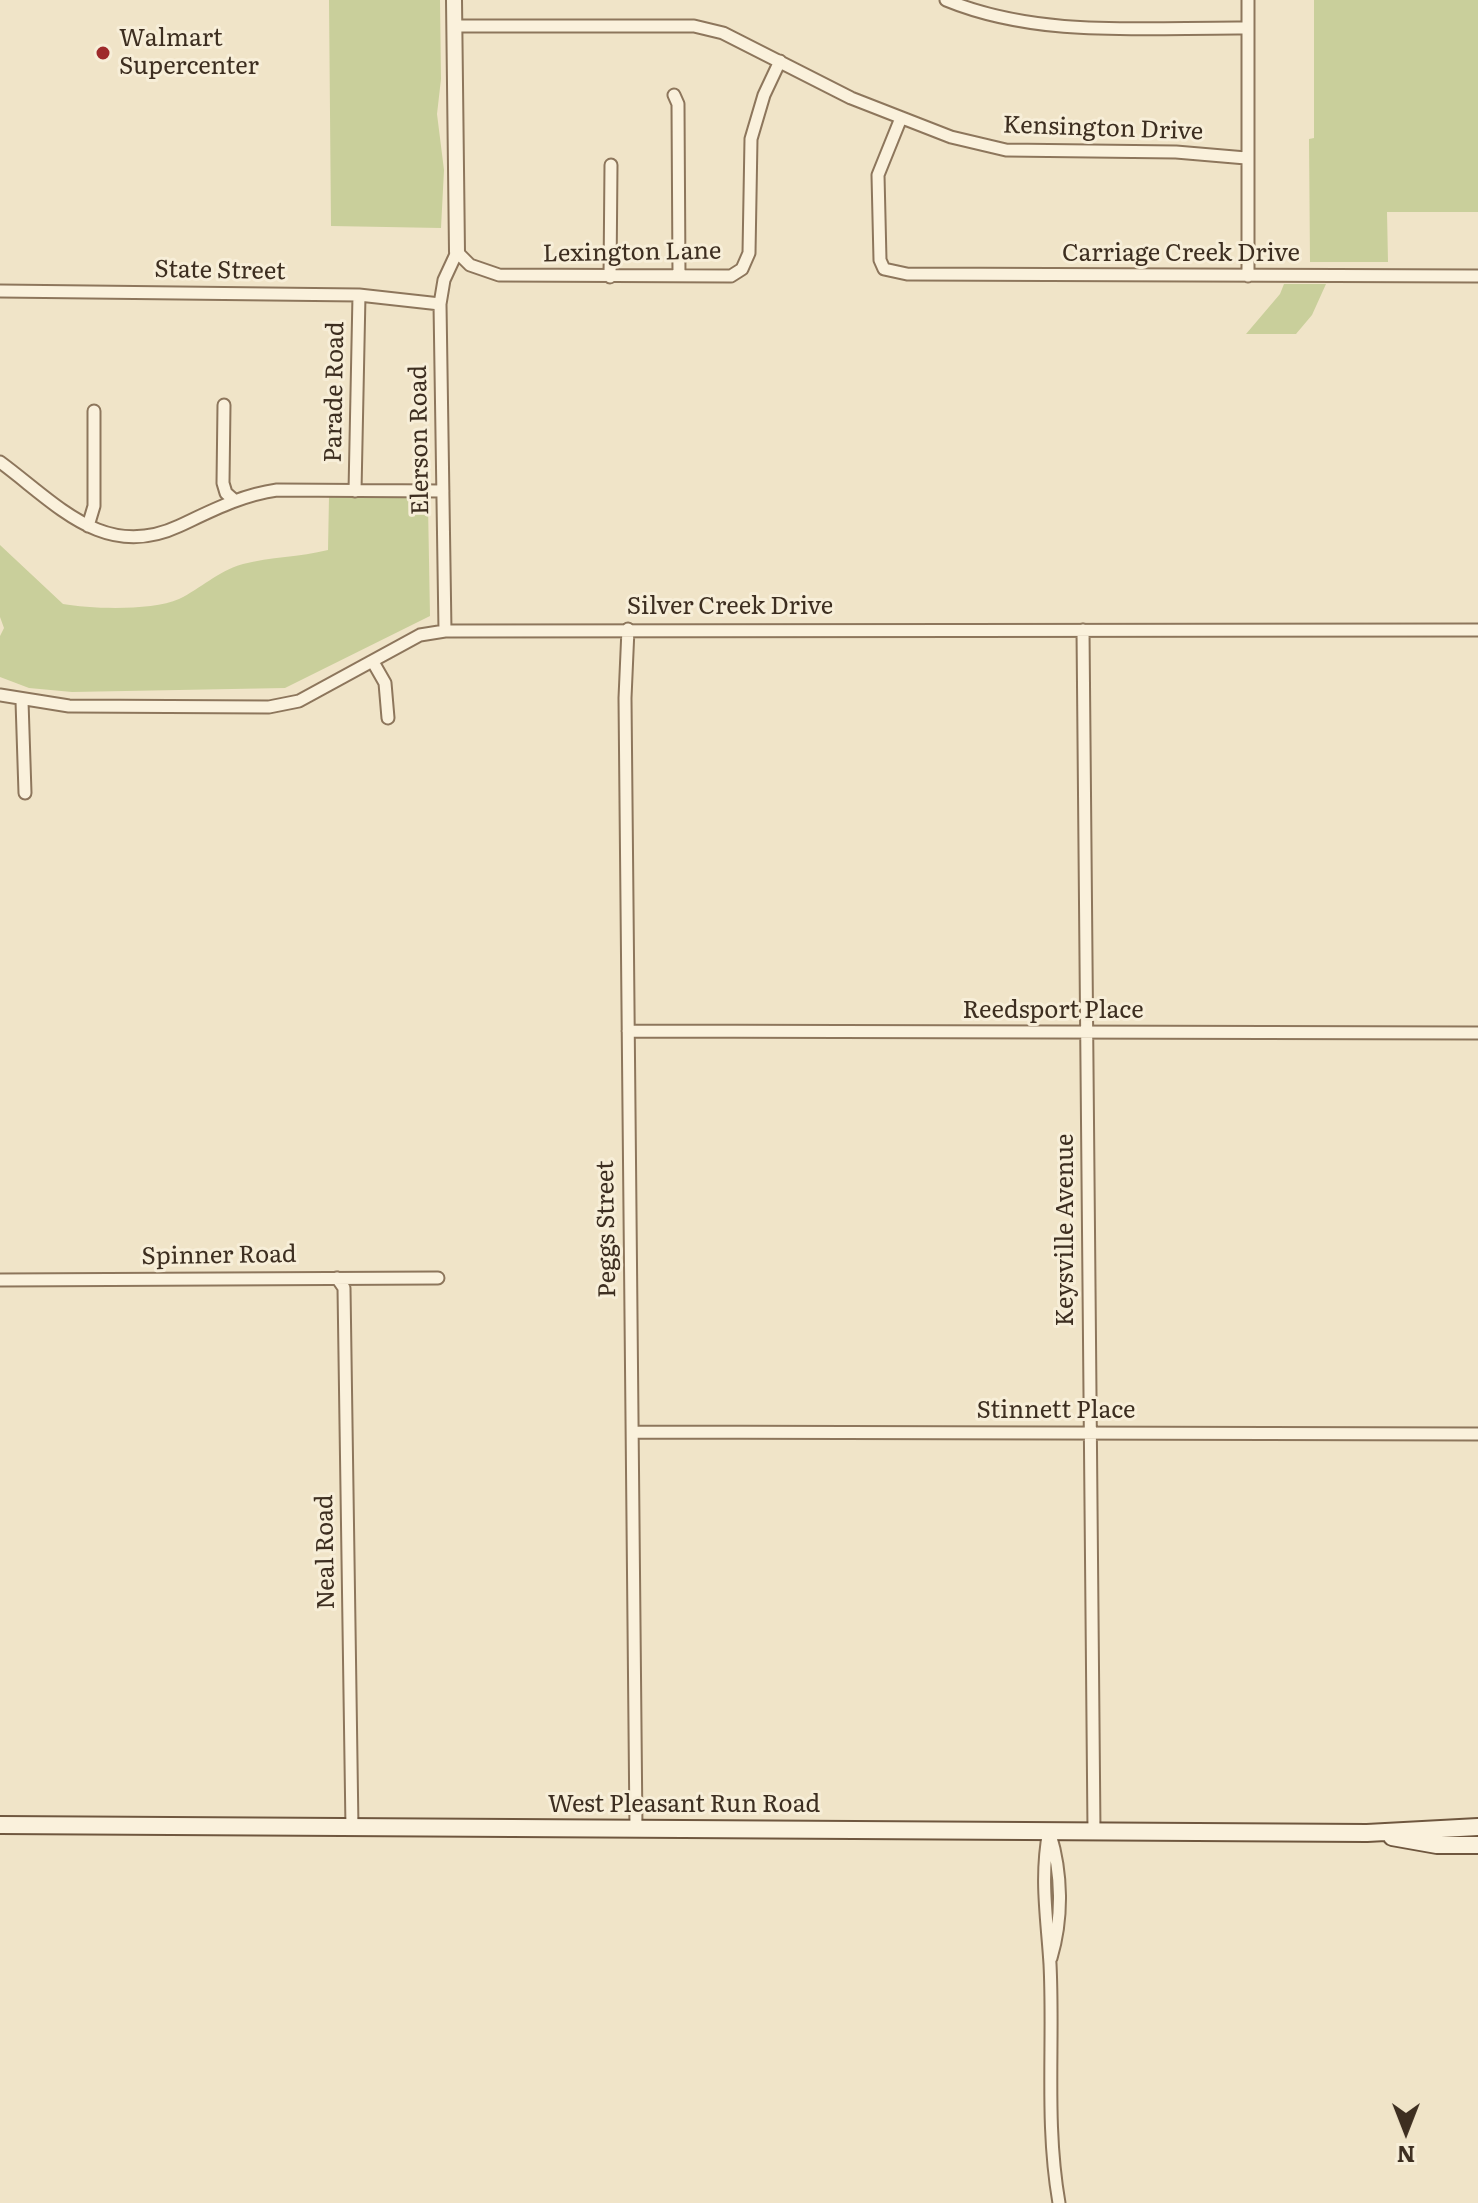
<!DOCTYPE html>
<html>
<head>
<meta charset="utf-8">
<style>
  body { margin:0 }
  #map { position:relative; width:1478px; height:2203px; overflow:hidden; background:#f0e4c8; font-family:Literata,serif }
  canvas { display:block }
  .north { position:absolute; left:1366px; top:2091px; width:80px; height:80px; -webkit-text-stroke:6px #f7eed8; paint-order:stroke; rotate:180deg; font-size:22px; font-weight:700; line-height:32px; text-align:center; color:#3d2e20 }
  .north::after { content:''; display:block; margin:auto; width:28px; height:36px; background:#3d2e20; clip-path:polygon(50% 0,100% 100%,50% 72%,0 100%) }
</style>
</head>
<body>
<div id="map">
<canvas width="1478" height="2203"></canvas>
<div class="north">N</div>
</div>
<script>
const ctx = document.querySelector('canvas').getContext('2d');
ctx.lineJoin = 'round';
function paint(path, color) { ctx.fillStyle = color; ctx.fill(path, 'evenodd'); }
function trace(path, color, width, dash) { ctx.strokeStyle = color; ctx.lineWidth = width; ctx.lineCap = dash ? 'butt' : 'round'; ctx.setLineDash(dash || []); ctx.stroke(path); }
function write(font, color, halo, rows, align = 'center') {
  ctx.font = font + ' Literata,serif'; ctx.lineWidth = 6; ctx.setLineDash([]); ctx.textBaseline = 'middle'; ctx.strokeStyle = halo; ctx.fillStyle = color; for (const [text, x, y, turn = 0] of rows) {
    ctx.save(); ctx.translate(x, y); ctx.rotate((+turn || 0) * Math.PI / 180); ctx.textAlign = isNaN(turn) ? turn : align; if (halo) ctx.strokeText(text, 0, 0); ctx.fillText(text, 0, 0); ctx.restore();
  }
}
const green = new Path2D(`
  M329,0H440L441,79L437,114L444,170L441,228L331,226Z
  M1314,0H1478V212H1387L1388,262H1310L1309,139L1314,138Z
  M1284,284H1326L1312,315L1296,334H1246L1280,294Z
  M329,497L421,498L428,505L430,616L285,688L72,692L29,688L0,677V636L4,628L0,617V545L63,604C91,609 152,611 179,599C202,588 216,572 243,564C270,557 300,557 328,550Z`);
const minor = new Path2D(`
  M946,0C1041,39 1147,27 1248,28
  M1248,0V276
  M455,26H694L723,33L851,98L951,137L1006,150L1176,152L1246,158
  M674,95L678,104L679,276
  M901,118L878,175L880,260L884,269L907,274L1478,276
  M610,277L611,165
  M0,291L359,295L440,304
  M224,405L223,483L226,493L234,500
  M0,462C57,504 104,561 179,526C211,511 241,495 277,490L443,491
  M355,491L359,295
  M88,526L94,506V411
  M628,629L625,698L636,1829
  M1083,630L1094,1830
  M445,631L440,304L444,280L457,252L470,265L499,275L731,276L742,269L749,253L751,139L764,95L780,61
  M373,662L385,683L388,718
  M0,695L69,706L269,707L299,701L420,635L445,631L1478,630
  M22,701L25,793
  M628,1031L1478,1033
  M337,1278L344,1288L352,1828
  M0,1280L438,1278
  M634,1432L1478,1434
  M1049,1830C1040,1879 1047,1916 1050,1964C1054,2044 1045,2123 1059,2203
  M1050,1834C1062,1873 1063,1918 1051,1958`);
const tertiary = new Path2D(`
  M454,0L457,252`);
const secondary = new Path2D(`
  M0,1825L1367,1833L1478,1827
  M1392,1837L1437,1845H1478`);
const markers = [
  [103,53,8,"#9e2a2b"]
];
const poiNames = [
  ["Walmart",119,39],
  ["Supercenter",119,67]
];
const streetNames = [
  ["Kensington Drive",1103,129,2],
  ["Lexington Lane",632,253,-1],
  ["Carriage Creek Drive",1181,254],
  ["State Street",220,271,1],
  ["Parade Road",335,392,-89],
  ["Elerson Road",420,440,-91],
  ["Silver Creek Drive",730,607],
  ["Reedsport Place",1053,1011],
  ["Peggs Street",607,1229,-91],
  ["Keysville Avenue",1066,1230,-90],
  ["Spinner Road",219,1256,-1],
  ["Stinnett Place",1056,1411],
  ["Neal Road",326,1552,-91],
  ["West Pleasant Run Road",684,1805]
];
paint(green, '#c9cf9b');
trace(minor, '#8d765c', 15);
trace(tertiary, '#8d765c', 18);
trace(secondary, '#6f573f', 20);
trace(minor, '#faf1dc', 11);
trace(tertiary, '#faf1dc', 14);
trace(secondary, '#faf1dc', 16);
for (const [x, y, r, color] of markers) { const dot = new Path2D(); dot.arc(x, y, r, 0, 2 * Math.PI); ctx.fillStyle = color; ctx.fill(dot); trace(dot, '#f7eed8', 3); }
write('24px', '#3d2e20', '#f7eed8', poiNames, 'left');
write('24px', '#3d2e20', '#f7eed8', streetNames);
</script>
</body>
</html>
